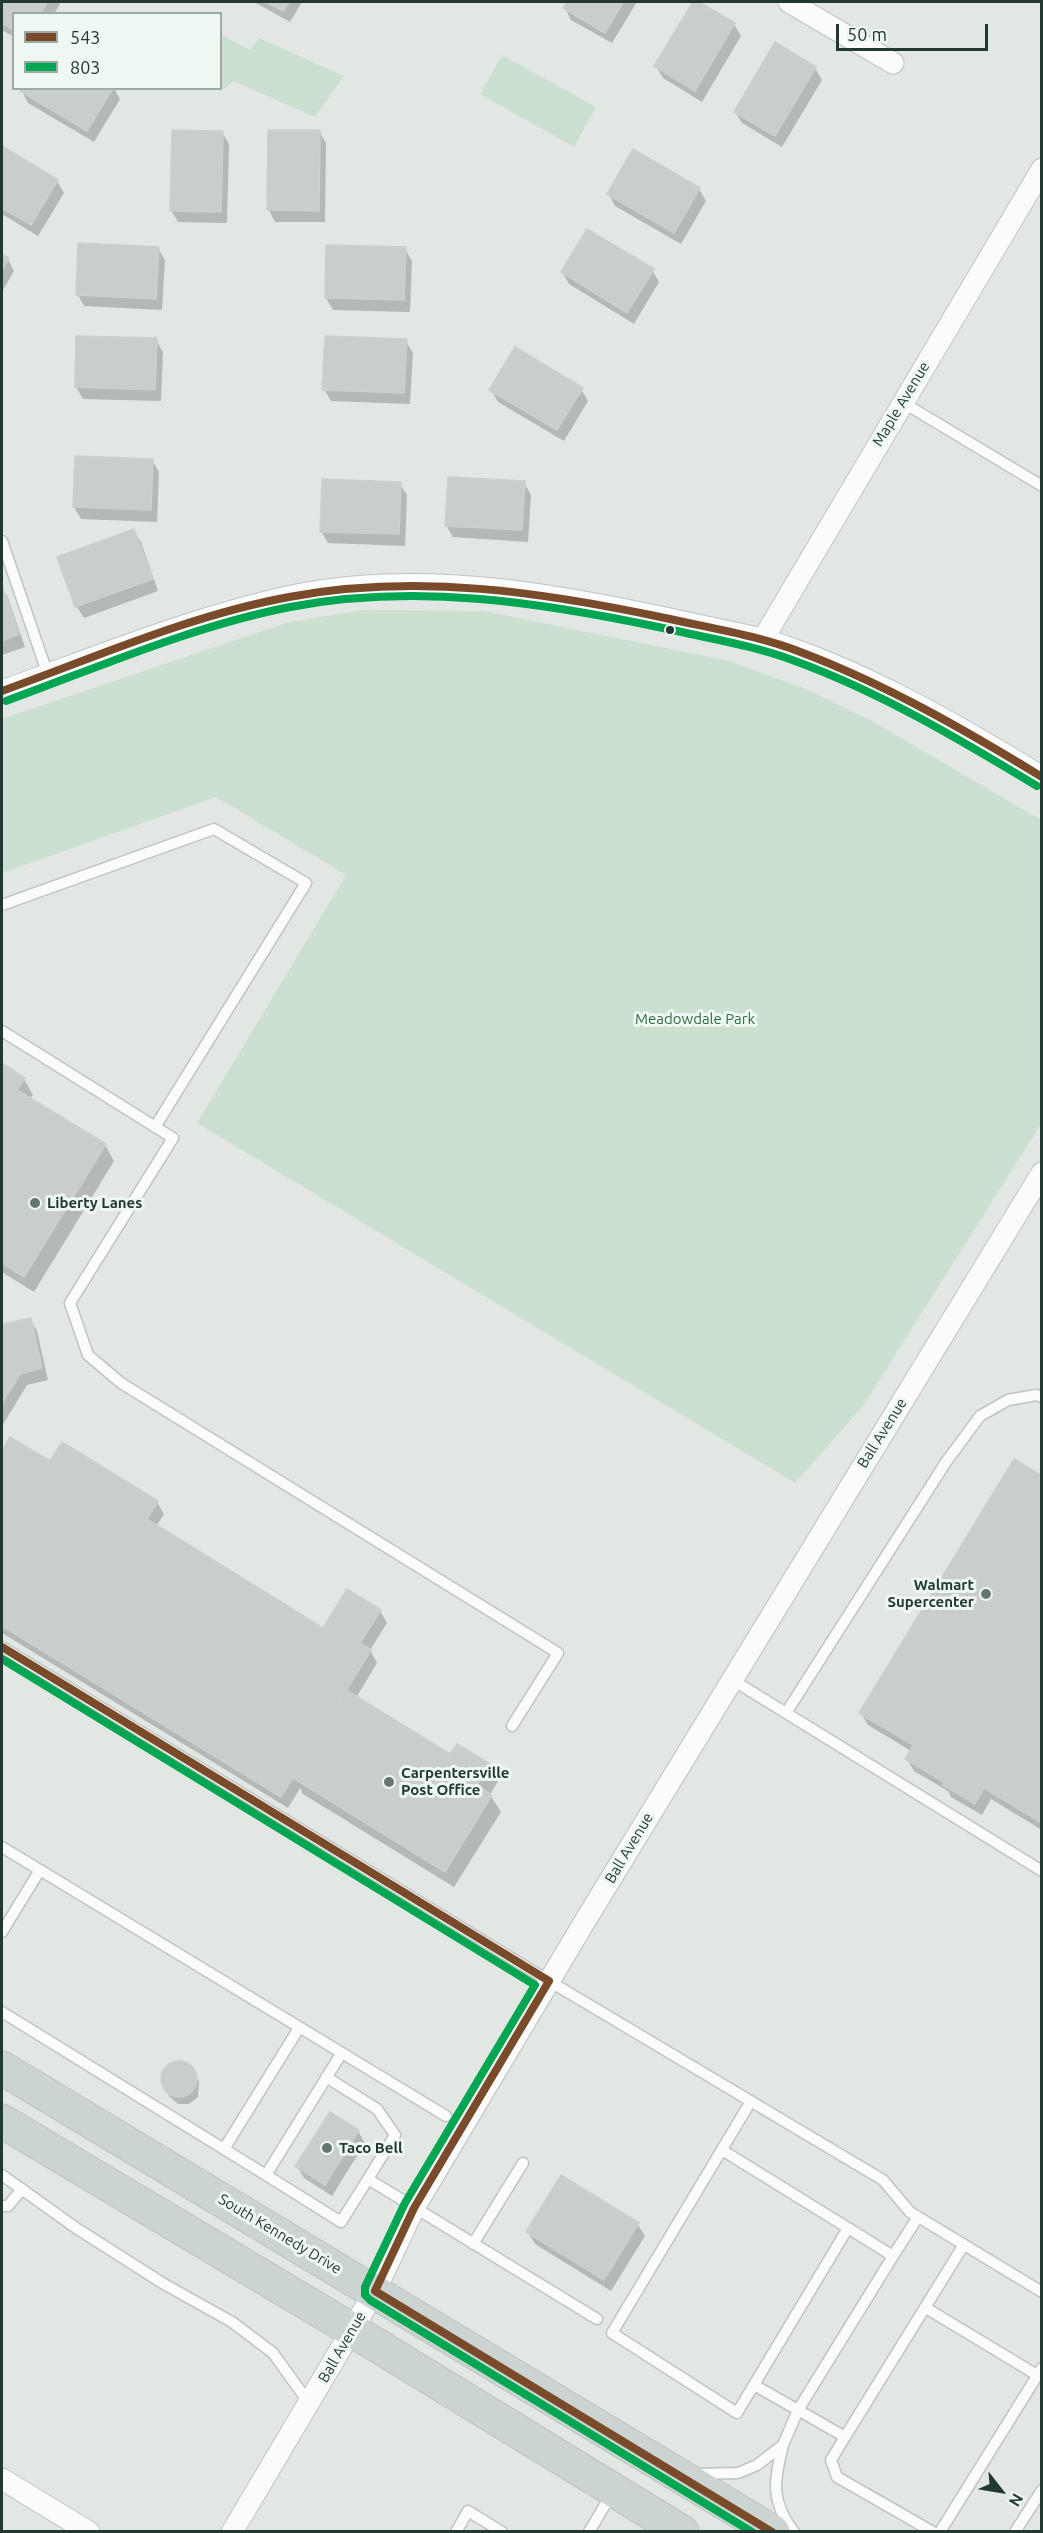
<!DOCTYPE html>
<html>
<head>
<meta charset="utf-8">
<style>
  body { margin:0 }
  #map { position:relative; width:1043px; height:2533px; overflow:hidden; background:#e2e7e4; font-family:Ubuntu,sans-serif }
  canvas { display:block }
  .frame { position:absolute; inset:0; border:3px solid #213931; pointer-events:none }
  .legend { position:absolute; left:12px; top:12px; width:210px; height:78px; box-sizing:border-box; background:#eff7f2; border:2px solid #9daba5; margin:0; padding:8px 10px; list-style:none; font-size:18px; color:#213931 }
  .legend li { display:flex; align-items:center; gap:12px; height:30px }
  .legend b { width:30px; border:2px solid #9daba5 }
  .north { position:absolute; left:971px; top:2461px; width:60px; height:60px; -webkit-text-stroke:4px #eff7f2; paint-order:stroke; rotate:121deg; font-size:16px; font-weight:700; line-height:24px; text-align:center; color:#213931 }
  .north::after { content:''; display:block; margin:auto; width:21px; height:27px; background:#213931; clip-path:polygon(50% 0,100% 100%,50% 72%,0 100%) }
  .scale { position:absolute; left:836px; top:24px; width:152px; height:27px; box-sizing:border-box; border:3px solid #213931; border-top:0; padding-left:8px; font-size:18px; line-height:21px; white-space:nowrap; color:#213931; -webkit-text-stroke:4px #eff7f2; paint-order:stroke }
</style>
</head>
<body>
<div id="map">
<canvas width="1043" height="2533"></canvas>
<div class="frame"></div>
<ul class="legend">
<li><b style="height:8px;background:#7a4b2a"></b>543</li>
<li><b style="height:8px;background:#00a651"></b>803</li>
</ul>
<div class="north">N</div>
<div class="scale">50 m</div>
</div>
<script>
const ctx = document.querySelector('canvas').getContext('2d');
ctx.lineJoin = 'round';
function paint(path, color) { ctx.fillStyle = color; ctx.fill(path, 'evenodd'); }
function trace(path, color, width, dash) { ctx.strokeStyle = color; ctx.lineWidth = width; ctx.lineCap = dash ? 'butt' : 'round'; ctx.setLineDash(dash || []); ctx.stroke(path); }
function write(font, color, halo, rows, align = 'center') {
  ctx.font = font + ' Ubuntu,sans-serif'; ctx.lineWidth = 6; ctx.setLineDash([]); ctx.textBaseline = 'middle'; ctx.strokeStyle = halo; ctx.fillStyle = color; for (const [text, x, y, turn = 0] of rows) {
    ctx.save(); ctx.translate(x, y); ctx.rotate((+turn || 0) * Math.PI / 180); ctx.textAlign = isNaN(turn) ? turn : align; if (halo) ctx.strokeText(text, 0, 0); ctx.fillText(text, 0, 0); ctx.restore();
  }
}
const green = new Path2D(`
  M220,34L250,50L259,38L344,76L315,117L233,81L223,90L220,88Z
  M502,55L596,107L574,147L480,94Z
  M363,610L484,611L729,661L806,689L872,721L1041,820V1124L863,1406L795,1483L197,1123L346,875L216,797L2,873V719L289,622Z`);
const shadow = new Path2D(`
  M2,2H61L54,14H14V37L2,30Z
  M254,2H302L290,22Z
  M568,2H637L612,43L571,20L565,8Z
  M694,2L734,24L741,36L702,102L663,78L656,66Z
  M815,68L822,80L782,147L742,123L735,112Z
  M23,88H114L120,99L94,142L28,103L22,91Z
  M319,131L326,143L325,222H275L269,210Z
  M222,132L229,144L227,223L178,222L171,210Z
  M2,147L57,181L64,193L38,236L2,214Z
  M699,189L706,201L681,244L615,206L609,194Z
  M158,248L165,260L162,310L84,306L78,295Z
  M405,249L412,261L410,312L333,310L326,298Z
  M2,255L8,259L14,271L2,292Z
  M652,270L659,282L634,324L569,284L562,272Z
  M156,340L163,352L161,401L83,399L76,387Z
  M406,341L413,353L410,404L331,401L324,389Z
  M581,389L588,401L564,441L498,402L491,390Z
  M152,460L159,472L157,522L81,519L74,507Z
  M524,483L531,495L528,542L453,537L446,525Z
  M400,484L407,495L405,546L328,543L321,531Z
  M134,531L141,542L158,591L84,618L77,607L59,558Z
  M2,586L8,598L25,647L2,655Z
  M2,1065L24,1079L33,1095L30,1099L105,1145L114,1161L34,1292L2,1272Z
  M30,1319L37,1331L48,1380L27,1385L2,1426V1326Z
  M10,1439L51,1464L157,1502L164,1514L156,1526L324,1630L380,1611L387,1623L370,1650L377,1663L356,1698L451,1756L489,1765L498,1781L490,1795L501,1812L454,1887L303,1794L300,1788L288,1808L2,1633V1453Z
  M1042,1477V1830L991,1799L982,1815L951,1797L948,1791L914,1771L907,1759L911,1751L868,1725L861,1713Z
  M177,2062L187,2064L199,2081L198,2097L189,2104H178L169,2096L162,2082V2077L167,2066Z
  M358,2131L365,2143L332,2196L304,2178L297,2166Z
  M638,2225L645,2236L611,2291L535,2244L528,2232Z`);
const building = new Path2D(`
  M2,2H47L40,14H14V31L2,23Z
  M266,2H289L283,11Z
  M567,2H623L605,33L563,8Z
  M693,2H699L735,23L695,91L654,66Z
  M775,42L816,67L775,136L734,112Z
  M21,88H113L87,131L20,91Z
  M172,130L223,131L221,212L170,211Z
  M268,130H320L319,211L267,210Z
  M2,146L58,180L31,225L2,208Z
  M633,149L700,188L674,233L607,194Z
  M587,229L654,269L627,313L561,272Z
  M78,243L159,247L156,299L76,295Z
  M326,245L406,247L404,300L325,298Z
  M2,254L9,258L2,270Z
  M76,336L157,338L155,390L75,387Z
  M325,336L407,339L404,393L322,390Z
  M515,347L583,388L557,430L489,390Z
  M75,456L153,459L151,510L73,507Z
  M448,477L525,481L522,530L445,526Z
  M322,479L401,482L399,534L320,532Z
  M134,529L153,579L75,607L57,557Z
  M2,585L19,634L2,641Z
  M2,1063L25,1078L17,1090L106,1144L24,1277L2,1263Z
  M31,1318L42,1368L20,1374L2,1403V1324Z
  M10,1437L50,1461L62,1442L158,1501L147,1519L323,1628L347,1589L381,1610L360,1643L371,1650L281,1797L2,1626V1450Z
  M1014,1459L1042,1476V1823L984,1788L975,1804L943,1785L944,1782L905,1759L913,1745L859,1713Z
  M346,1690L450,1754L457,1744L490,1764L477,1785L492,1795L445,1872L293,1778Z
  M161 2079a18 18 0 1 1 36 0a18 18 0 1 1-36 0Z
  M330,2112L359,2130L325,2185L295,2166Z
  M561,2175L639,2223L604,2280L526,2232Z`);
const service = new Path2D(`
  M902,402L1042,486
  M2,541L48,675
  M2,905L214,829L306,883L155,1127
  M2,1031L173,1138L70,1303L88,1355L121,1383L558,1653L512,1726
  M2,1647L549,1981L883,2180L910,2212L1042,2292
  M731,1679L1042,1871
  M786,1713L946,1462L980,1416L1008,1400L1036,1395L1042,1397
  M2,1847L446,2116
  M2,1932L40,1870
  M2,2012L266,2175
  M341,2054L266,2175L341,2222L368,2179
  M326,2077L377,2109L395,2135L368,2179L597,2319
  M751,2101L612,2333L737,2413L848,2228L893,2256L918,2217
  M224,2149L299,2028
  M722,2150L848,2228
  M2,2175L76,2228L164,2284L232,2322L273,2353L309,2403
  M2,2206H8L22,2189
  M473,2244L523,2163
  M926,2308L1037,2375
  M754,2385L798,2410L893,2256
  M845,2437L831,2460L837,2477L933,2532
  M783,2445L798,2410L845,2437L963,2246
  M695,2474L738,2473L757,2465L783,2445C774,2481 770,2501 794,2532
  M456,2532L468,2511L502,2532
  M589,2532L612,2493
  M940,2532L1042,2368
  M1015,2532L1042,2490`);
const minor = new Path2D(`
  M789,2L893,63
  M763,639L1042,169
  M2,691C95,658 189,619 287,597C445,562 608,607 763,639C862,670 954,723 1042,777
  M2,2479L89,2532
  M232,2532L375,2291L414,2208L585,1921L1042,1173`);
const primary = new Path2D(`
  M2,2068L773,2532
  M2,2121L352,2330L682,2532`);
const bus1 = new Path2D(`
  M2,691C96,657 191,615 289,597C417,573 544,592 670,619C715,629 760,636 803,653C887,685 965,730 1042,777
  M2,1647L549,1981L414,2208L375,2291L772,2532`);
const bus2 = new Path2D(`
  M6,701C99,667 193,626 290,607C415,583 540,602 663,628C707,638 752,645 795,661C880,692 959,739 1037,786
  M2,1659L535,1985L405,2203L365,2287V2295L370,2300L752,2532`);
const markers = [
  [670,630,5,"#213931"],
  [35,1203,6,"#657670"],
  [986,1594,6,"#657670"],
  [389,1782,6,"#657670"],
  [327,2148,6,"#657670"]
];
const streetNames = [
  ["Maple Avenue",901,404,-59],
  ["Ball Avenue",882,1433,-58],
  ["Ball Avenue",629,1848,-59],
  ["South Kennedy Drive",280,2234,31],
  ["Ball Avenue",342,2347,-60]
];
const parkNames = [
  ["Meadowdale Park",695,1019]
];
const poiNames = [
  ["Liberty Lanes",47,1203],
  ["Walmart",974,1585,"right"],
  ["Supercenter",974,1602,"right"],
  ["Carpentersville",401,1773],
  ["Post Office",401,1790],
  ["Taco Bell",339,2148]
];
paint(green, '#cbe0d0');
paint(shadow, '#0003');
paint(building, '#c9cecc');
trace(building, '#cbd0cd', 1.5);
trace(service, '#bfc4c1', 13);
trace(minor, '#bfc4c1', 23);
trace(primary, '#bcc3c1', 35);
trace(service, '#fbfbfb', 10);
trace(minor, '#fbfbfb', 21);
trace(primary, '#ccd4d1', 33);
trace(bus1, '#7a4b2a', 8);
trace(bus2, '#00a651', 8);
for (const [x, y, r, color] of markers) { const dot = new Path2D(); dot.arc(x, y, r, 0, 2 * Math.PI); ctx.fillStyle = color; ctx.fill(dot); trace(dot, '#eff7f2', 2); }
write('15px', '#213931', '#eff7f2', streetNames);
write('15px', '#2d6e41', '#eff7f2', parkNames);
write('bold 15px', '#213931', '#eff7f2', poiNames, 'left');
</script>
</body>
</html>
